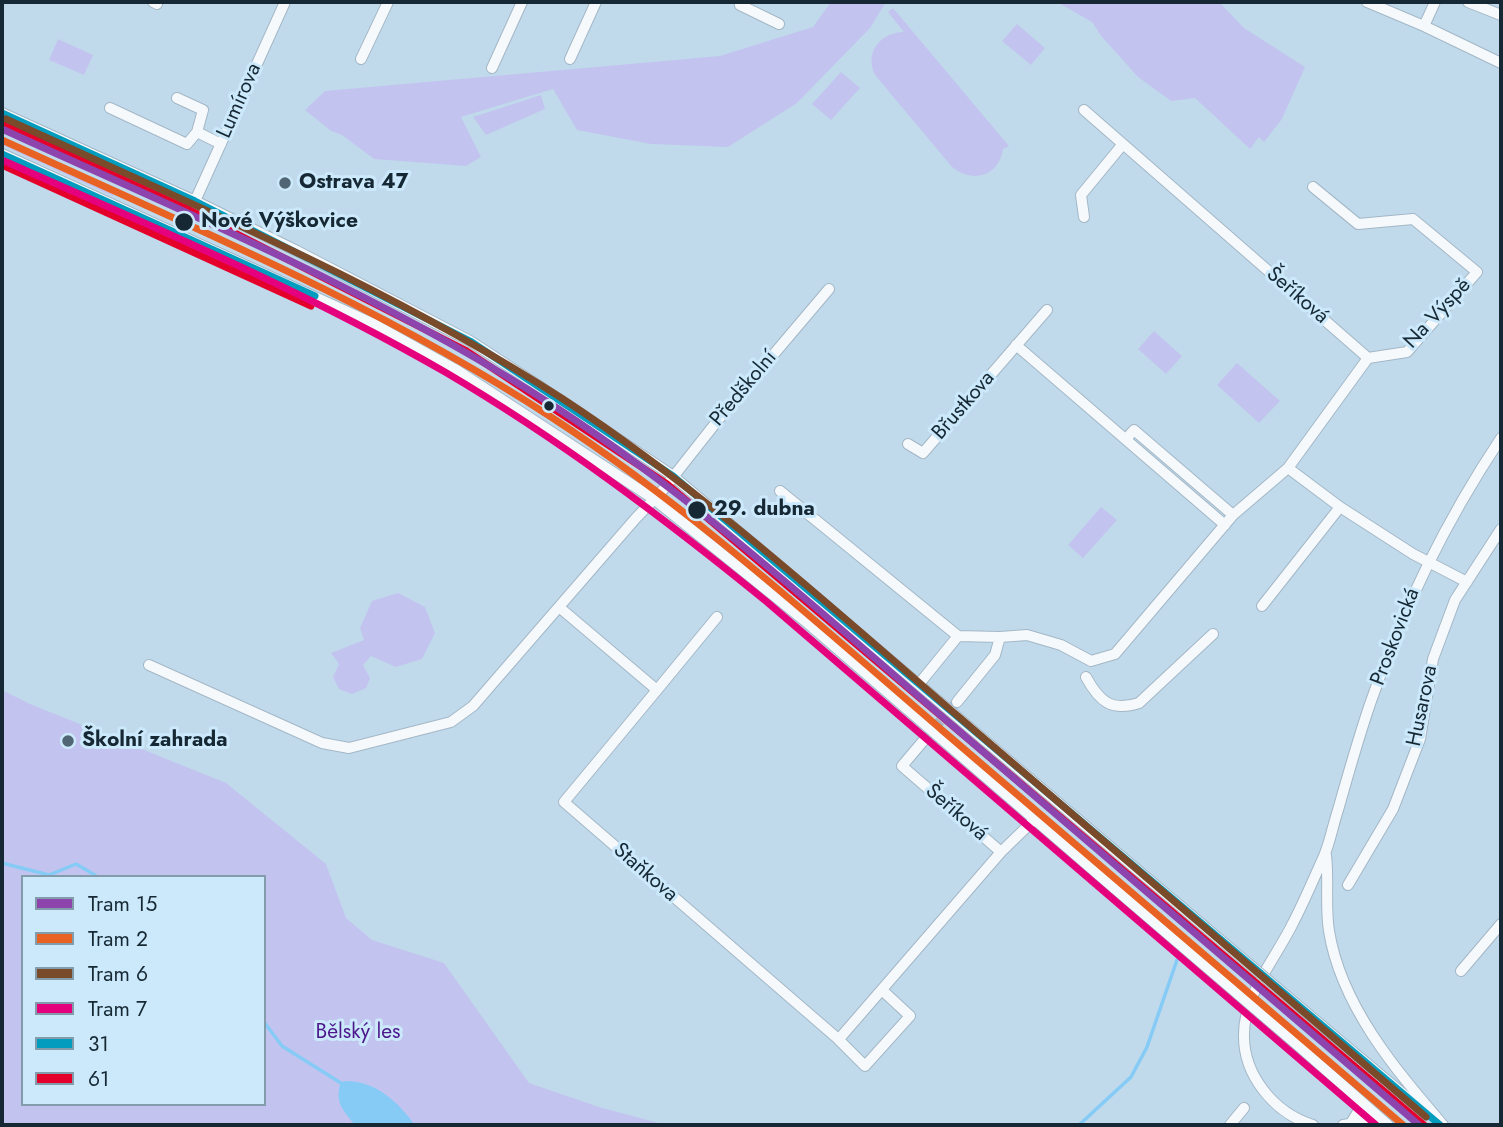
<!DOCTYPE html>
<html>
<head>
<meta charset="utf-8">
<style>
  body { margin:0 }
  #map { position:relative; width:1503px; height:1127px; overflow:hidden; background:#c0daec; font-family:Jost,sans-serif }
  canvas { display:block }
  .frame { position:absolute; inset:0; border:4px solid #152834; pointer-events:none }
  .legend { position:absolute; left:21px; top:875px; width:245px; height:231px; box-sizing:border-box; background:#cce9fb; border:2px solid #839cab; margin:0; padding:9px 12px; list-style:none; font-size:21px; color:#152834 }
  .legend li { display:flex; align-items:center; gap:14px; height:35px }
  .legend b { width:35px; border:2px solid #839cab }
</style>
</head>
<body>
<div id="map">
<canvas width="1503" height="1127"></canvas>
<div class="frame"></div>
<ul class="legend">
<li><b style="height:9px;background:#8e44ad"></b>Tram 15</li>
<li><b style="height:9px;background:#e76223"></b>Tram 2</li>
<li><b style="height:9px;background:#7a4b2a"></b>Tram 6</li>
<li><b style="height:9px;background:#e5007d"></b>Tram 7</li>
<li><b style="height:9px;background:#029cbf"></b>31</li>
<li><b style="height:9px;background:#e4002b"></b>61</li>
</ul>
</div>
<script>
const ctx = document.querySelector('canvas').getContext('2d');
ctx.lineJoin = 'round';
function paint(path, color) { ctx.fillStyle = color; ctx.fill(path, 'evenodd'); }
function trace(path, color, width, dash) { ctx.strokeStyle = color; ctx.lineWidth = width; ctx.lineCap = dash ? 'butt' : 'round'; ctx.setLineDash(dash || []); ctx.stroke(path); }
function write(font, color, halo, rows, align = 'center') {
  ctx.font = font + ' Jost,sans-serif'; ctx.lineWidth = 6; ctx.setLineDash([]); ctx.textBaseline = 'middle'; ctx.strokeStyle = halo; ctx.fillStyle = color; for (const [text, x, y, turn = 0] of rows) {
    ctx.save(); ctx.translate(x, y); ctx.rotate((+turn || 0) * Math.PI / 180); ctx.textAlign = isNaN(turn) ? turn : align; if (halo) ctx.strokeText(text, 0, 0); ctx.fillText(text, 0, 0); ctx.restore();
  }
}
const green = new Path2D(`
  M831,2H886L870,28L797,103L728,147L651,144L577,130L553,89L461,117L481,157L466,166L374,159L342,135L331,131L305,110L325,91L720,56L813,27Z
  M1057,2H1219L1244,28L1305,67L1282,119L1264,142L1259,137L1250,149L1195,98L1171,101L1138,77L1102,37L1092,22Z
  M893,8L1009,146L1003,149C999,176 973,184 952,167L875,75C864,52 881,32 904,32L888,12Z
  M1017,24L1045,48L1031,65L1002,41Z
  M58,39L93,55L84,75L49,60Z
  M841,72L860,88L831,120L812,104Z
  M541,95L545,109L486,135L473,117Z
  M2,121L123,176L121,180L2,126Z
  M2,140L115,192L113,196L2,145Z
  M1154,331L1182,356L1166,374L1138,349Z
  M1237,363L1280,401L1259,423L1217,385Z
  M1101,507L1117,520L1083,558L1068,545Z
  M398,593L425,607L435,633L422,659L396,667L371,656L363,665L370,678L366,688L352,694L339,689L333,677L339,664L331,653L364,640L360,628L372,601Z
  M2,690L30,704L226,783L326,864L346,918L372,940L444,963L529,1083L599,1107L666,1125H2ZM23,877H264V1104H23Z`);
const water = new Path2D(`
  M346,1081C376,1081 398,1102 415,1125H355C343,1110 334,1102 341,1082Z`);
const stream = new Path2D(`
  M2,863L49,875L76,864L95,875L94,877
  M264,1022L282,1046L344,1085
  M1079,1125L1131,1077L1147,1047L1177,960`);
const minorTunnel = new Path2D(`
  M924,740L954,705`);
const minor = new Path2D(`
  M153,2L157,4
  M741,2L740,5L779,24
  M1367,2L1424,26L1501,63
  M1468,2L1501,15
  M1424,26L1435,2
  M361,59L388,2
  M570,59L596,2
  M492,68L522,2
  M177,98L203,110L197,132
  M110,108L187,144L197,132L221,144
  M1084,110L1368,358
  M2,113L195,201L297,251L470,341L539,386L673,476L1134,867
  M2,154L374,324L455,369L654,499L804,620L1115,889
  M1313,187L1358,224L1413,219L1477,272L1407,352L1368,358
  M195,201L285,2
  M1084,217L1081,195L1123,144
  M1016,345L1225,525
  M1126,439L1134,430L1233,515
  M908,444L923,453L1047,310
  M1288,468L1340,507L1413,554L1467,582
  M780,491L958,636L1000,637
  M1262,606L1340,507
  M559,607L657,690L564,802L837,1038L865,1066L910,1016L883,991
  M149,665L322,743L349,748L451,722L473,706L636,518L662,491L718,420L829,289
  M1086,677C1099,701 1111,712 1139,703L1213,634
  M919,684L958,636
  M657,690L717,617
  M957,702L995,655L1000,637L1027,635L1061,645L1091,661L1115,654L1233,515L1288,468L1368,358
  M924,740L902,766L1001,852L1035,819
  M1326,855C1329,880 1325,906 1329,931C1341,1006 1396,1070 1443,1125
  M1348,885L1393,809L1420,739L1433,659L1455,600L1501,529
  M1461,971L1501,924
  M1321,1025L1427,1114
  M837,1038L839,1039L1001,852
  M1302,1049L1388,1125
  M1351,1123L1359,1110L1355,1098
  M1230,1125L1244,1108
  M1313,1125C1274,1113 1243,1075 1244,1034C1244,994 1276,958 1293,923C1304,902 1314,878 1324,856C1330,842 1333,825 1338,810C1348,775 1358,739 1370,704C1403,608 1445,522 1501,438
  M1343,1125L1369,1121L1382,1125`);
const minorBridge = new Path2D(`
  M1134,867L1321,1025
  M1115,889L1302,1049`);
const bus1 = new Path2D(`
  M2,113L195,201L470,341L673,476L1440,1125
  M2,154L315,296`);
const bus2 = new Path2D(`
  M2,124L190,210L465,350L667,484L1424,1125
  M2,165L311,306`);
const tram1 = new Path2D(`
  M2,129C190,215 384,295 557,408C699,501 825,616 953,726C1108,859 1264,991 1419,1125`);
const tram2 = new Path2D(`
  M2,140C188,225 379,305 551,417C691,508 816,622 943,731C1096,863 1250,993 1403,1125`);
const tram3 = new Path2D(`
  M6,119C195,206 388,286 563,399C705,492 831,607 959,717C1114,851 1271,983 1426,1117`);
const tram4 = new Path2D(`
  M2,160C151,226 303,290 445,372C559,439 664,518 767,602L1376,1125`);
const markers = [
  [285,183,7,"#516674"],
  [184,222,10,"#152834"],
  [549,406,6,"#152834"],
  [697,510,10,"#152834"],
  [68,741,7,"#516674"]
];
const streetNames = [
  ["Lumírova",240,101,-66],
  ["Šeříková",1297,296,41],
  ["Na Výspě",1438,314,-47],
  ["Předškolní",744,389,-50],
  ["Břustkova",964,406,-49],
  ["Proskovická",1396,637,-69],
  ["Husarova",1423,706,-78],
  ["Šeříková",956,813,41],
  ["Staňkova",645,873,41]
];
const poiNames = [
  ["Ostrava 47",299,183],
  ["Školní zahrada",82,741]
];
const stopNames = [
  ["Nové Výškovice",201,222],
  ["29. dubna",714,510]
];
const parkNames = [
  ["Bělský les",358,1033]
];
paint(green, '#c2c4ef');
paint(water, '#85cbf6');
trace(stream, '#85cbf6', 3.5);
trace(minorTunnel, '#9eb6c7', 10, [10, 5]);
trace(minor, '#a3b7c6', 12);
trace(minor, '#f6f9fc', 10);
trace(minorBridge, '#a3b7c6', 12, []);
trace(minorBridge, '#f6f9fc', 10);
trace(bus1, '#029cbf', 7);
trace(bus2, '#e4002b', 7);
trace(tram1, '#8e44ad', 7);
trace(tram2, '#e76223', 7);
trace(tram3, '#7a4b2a', 7);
trace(tram4, '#e5007d', 7);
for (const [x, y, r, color] of markers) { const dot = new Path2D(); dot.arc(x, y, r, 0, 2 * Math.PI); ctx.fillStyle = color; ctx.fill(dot); trace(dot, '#cce9fb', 2.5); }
write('21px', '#152834', '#cce9fb', streetNames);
write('bold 21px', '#152834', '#cce9fb', poiNames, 'left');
write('bold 21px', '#152834', '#cce9fb', stopNames, 'left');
write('21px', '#4d188c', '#cce9fb', parkNames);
</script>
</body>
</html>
